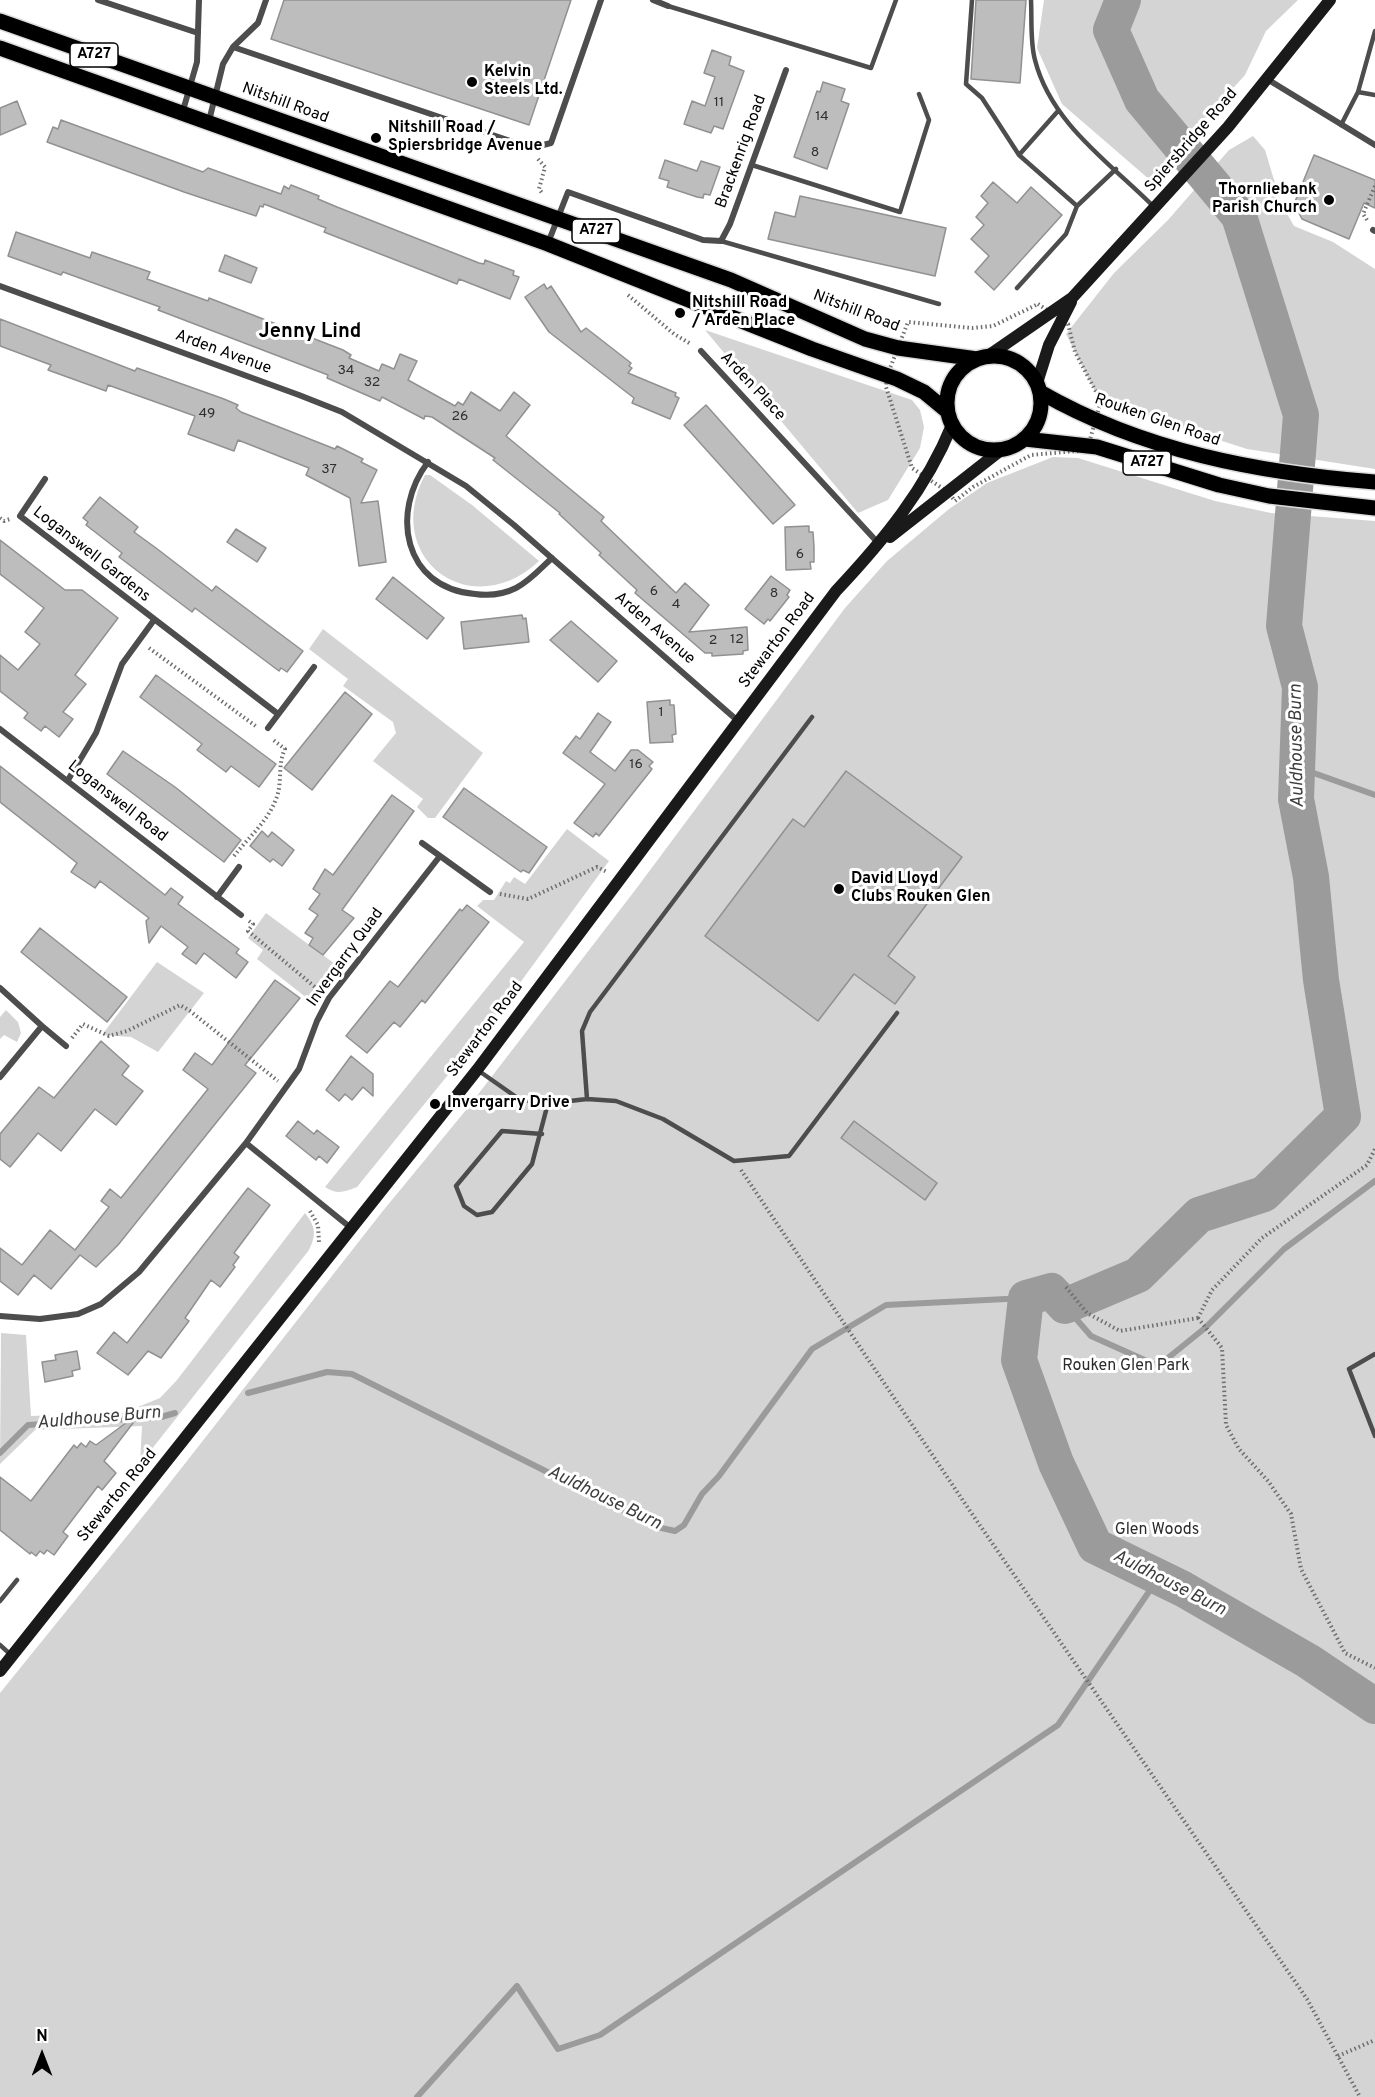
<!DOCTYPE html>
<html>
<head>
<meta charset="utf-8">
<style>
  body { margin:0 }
  #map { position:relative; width:1375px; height:2097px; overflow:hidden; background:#fff; font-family:Overpass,sans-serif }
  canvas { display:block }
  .north { position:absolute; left:12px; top:2025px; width:60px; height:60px; -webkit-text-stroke:4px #fff; paint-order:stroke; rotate:0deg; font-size:16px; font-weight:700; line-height:24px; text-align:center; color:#000 }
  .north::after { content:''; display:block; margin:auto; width:21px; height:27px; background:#000; clip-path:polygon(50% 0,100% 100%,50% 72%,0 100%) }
</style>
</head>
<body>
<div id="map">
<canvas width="1375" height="2097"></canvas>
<div class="north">N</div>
</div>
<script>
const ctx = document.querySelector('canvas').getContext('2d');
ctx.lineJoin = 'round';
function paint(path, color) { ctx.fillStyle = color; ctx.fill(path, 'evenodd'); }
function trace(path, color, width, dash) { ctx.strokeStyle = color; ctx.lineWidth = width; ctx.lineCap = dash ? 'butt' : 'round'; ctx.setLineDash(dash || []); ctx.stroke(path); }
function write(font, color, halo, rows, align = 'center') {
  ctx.font = font + ' Overpass,sans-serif'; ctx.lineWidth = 6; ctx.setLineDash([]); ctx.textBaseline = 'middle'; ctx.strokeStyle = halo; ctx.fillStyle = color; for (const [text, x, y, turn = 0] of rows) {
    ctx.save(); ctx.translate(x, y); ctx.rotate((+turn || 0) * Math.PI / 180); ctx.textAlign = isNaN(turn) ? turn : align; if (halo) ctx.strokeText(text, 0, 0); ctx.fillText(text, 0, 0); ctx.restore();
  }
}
const green = new Path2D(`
  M1044,0H1298L1266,31L1245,75L1150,180L1062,104L1037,48Z
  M1253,136L1265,150L1281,203L1294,226L1333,242L1375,269V469L1247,449L1154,419L1097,395L1066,334L1114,273L1168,220L1229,150Z
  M705,330L912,400L920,410L924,427L920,448L888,500L858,513Z
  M1053,457L1078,458L1215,501L1271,513L1375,521V2097H0V1693L165,1489L382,1212L466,1110L636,889L845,608L887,561L949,509L987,483Z
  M425,475H430L472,505L539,561C471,625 381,558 425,475Z
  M323,629L483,753L435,818H428L417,807L423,799L373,761L396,733L393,722L343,686L348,679L309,649Z
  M567,829L609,861L495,1017L357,1187C344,1192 337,1195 325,1187L524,942L477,906L483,900H494L506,881L510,883L514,877L525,884Z
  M266,913L335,964L312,1002L257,959L263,950L248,938Z
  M157,962L204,993L158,1052L131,1037L102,1035Z
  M6,1010L18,1022L21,1033L17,1042L4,1035L0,1039V1017Z
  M305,1213C315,1226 317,1234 309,1250L140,1464L142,1426L35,1430L0,1464L1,1333L26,1335L31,1416L123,1413L160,1398L177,1380Z`);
const stream = new Path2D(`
  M1297,767L1375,795
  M1065,1306L1091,1336L1158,1366L1205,1328L1284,1249L1375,1181
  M248,1393L327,1372L352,1374L657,1527L675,1531L684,1525L702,1494L719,1476L812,1349L886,1305L1026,1298
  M0,1453L28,1425L161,1417L175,1413
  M417,2097L517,1986L558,2049L600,2035L1058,1725L1159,1577`);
const river = new Path2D(`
  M1123,0L1111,30L1142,100L1239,216L1301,415L1284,626L1300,687L1296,799L1311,877L1321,980L1343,1116L1264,1194L1199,1215L1138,1275L1065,1306L1051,1291L1026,1298L1019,1360L1056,1463L1095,1546L1183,1589L1308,1661L1375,1706`);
const building = new Path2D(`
  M284,0H571L529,125L271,39Z
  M976,0H1026L1020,83L971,79Z
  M712,50L731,57L729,65L744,71L723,129L714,126L711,133L684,124L692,101L705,106L715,77L704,73Z
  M823,82L845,89L841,101L849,104L827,169L794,157L817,91L820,92Z
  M17,101L26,124L0,135V108Z
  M61,120L203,172L208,168L281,194L284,186L289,189L291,185L319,196L318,199L337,207L479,263L484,264L485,260L514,271L513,275L519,277L510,299L459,279L457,284L324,232L326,228L264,204L263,207L260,206L256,216L184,192L47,142L53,127L58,129Z
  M1314,155L1375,180V208L1364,203L1349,239L1302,219L1294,204Z
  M665,160L697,171L701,161L720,167L710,195L704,194L703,198L697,197L667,187L669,181L659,178Z
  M993,182L1017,203L1031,187L1062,215L994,290L975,272L989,256L971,239L984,225L976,217L988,203L981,196Z
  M800,196L946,228L935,276L768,239L775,212L795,217Z
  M16,232L90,258L92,252L150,272L147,279L208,301L209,298L343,350L351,355L349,358L379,371L382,364L394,369L400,354L417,361L408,380L455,406L458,402L463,405L471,392L500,411L514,392L530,405L506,436L604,517L601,521L676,593L685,583L709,605L689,632L747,627L748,650L743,651V654L712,656V653H705L635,593L637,590L599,555L601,553L559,514L560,513L493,460L495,458L432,417L425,416L424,419L382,397L380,401L327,378L328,375L158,310L160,307L63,272L61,275L8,256Z
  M225,255L257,268L251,283L219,271Z
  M544,284L547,289L551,286L581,332L586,328L631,363L629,366L632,368L628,373L676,393L675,396L679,398L670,419L632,403L634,398L549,332L525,297Z
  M0,319L135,371L137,368L224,399L238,405L236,408L241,412L335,449L337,446L363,459L361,462L377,470L361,503L378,501L386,562L359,566L350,498L306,475L309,468L238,440L234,451L188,434L195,416L108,385L106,391L48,370L51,365L0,346Z
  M706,405L795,505L773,524L684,425Z
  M100,497L138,527L134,532L156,548L212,591L216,586L303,651L287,672L281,668L279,671L195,608L192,612L119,557L122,553L86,525L88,522L83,518Z
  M809,526V532H813L814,547V562H810L811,569L786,570L785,527Z
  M236,529L266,548L257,562L227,542Z
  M0,540L65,590H82L118,618L75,675L86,684L63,712L73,719L59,737L45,726L41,731L24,718L28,713L0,691V655L18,670L40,644L25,632L44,608L0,574Z
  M771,576L790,590L787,595L789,597L770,621L768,619L764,624L745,609Z
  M393,577L444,618L427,639L376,599Z
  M522,615L523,619L526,618L529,642L464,649L461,622Z
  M571,621L617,661L598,682L550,640Z
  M156,675L276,764L259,787L231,766L226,772L197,750L202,744L140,697Z
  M345,692L372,714L312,790L284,768Z
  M670,700V705H674L676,734L672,735L673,742L650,743L647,702Z
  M598,713L611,722L590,752L615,771L631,750H638L653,762L649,766L652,769L599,836L596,833L593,837L574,823L605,784L563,753L576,736L580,739Z
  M123,751L175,787L241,840L224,862L107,774Z
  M0,766L165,895L171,888L183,897L178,904L239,949L236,953L248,962L236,978L204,953L196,964L182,954L188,947L161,926L149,943L146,921L149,918L100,881L95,888L71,872L77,863L0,802Z
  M846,771L962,857L888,956L915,977L895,1004L854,974L818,1021L705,936L793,819L804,827Z
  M464,788L547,847L529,873L523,870L521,872L443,817Z
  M392,795L414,811L342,910L354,918L323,955L309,945L313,938L305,933L318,915L309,909L320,894L313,889L325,869L333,875Z
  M262,831L268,837L272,832L294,850L282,866L273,859L270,862L250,846Z
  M467,905L489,922L425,1003L422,1000L400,1027L394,1022L367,1053L346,1036L390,981L398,987L460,909L462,911Z
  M40,928L127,997L107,1022L21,952Z
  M275,980L300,998L245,1065L256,1073L118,1245L96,1267L80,1255L51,1289L34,1275L18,1295L0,1281V1248L22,1265L50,1230L75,1250L109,1207L101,1201L110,1189L121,1198L208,1089L183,1070L195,1053L212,1065Z
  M101,1041L129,1066L122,1075L143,1091L116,1125L95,1109L61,1151L38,1133L10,1167L0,1159V1134L39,1087L54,1098Z
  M351,1056L373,1074V1096L363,1087L352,1100L345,1094L339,1101L326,1090Z
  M298,1121L314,1134L317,1130L339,1147L327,1163L319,1156L316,1160L286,1136Z
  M854,1121L937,1183L925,1200L841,1138Z
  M248,1188L270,1205L234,1253L239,1257L233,1265L235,1267L220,1287L211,1280L185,1318L189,1321L161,1358L148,1351L128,1375L97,1353L114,1332L127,1343Z
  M77,1351L80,1369L72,1371L73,1376L45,1382L42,1362L56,1360L55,1355Z
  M130,1420L133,1423L104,1461L116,1473L102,1490L98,1486L63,1532L68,1536L54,1555L47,1550L44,1554L40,1551L36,1556L31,1552L30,1554L0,1530V1477L31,1501L74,1445L77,1448L81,1443L86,1447L90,1441L96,1445Z`);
const path = new Path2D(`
  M538,159L545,167L539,189L543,194
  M1367,220L1363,214L1375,186
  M628,295L674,334L691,344
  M1038,304L1068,324L1075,352L1101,401L1087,450L1031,455L973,487L955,501L948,492L912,468L886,387L887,376L908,322L972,328L993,326Z
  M0,518L4,521L10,519
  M149,648L257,727
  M234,856C248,838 268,821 276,799C283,783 277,765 285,749L272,739
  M500,894L528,899L597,867L607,872
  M249,921L253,924L248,931L321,992
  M72,1038L83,1024L109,1036L127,1031L180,1005L190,1011L278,1081
  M741,1170L970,1511L1307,1999L1360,2097
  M310,1211L318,1225L319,1242
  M1066,1287L1087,1313L1120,1331L1198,1318
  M1198,1318L1222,1348L1226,1425L1239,1449L1268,1481L1291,1514L1301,1569L1345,1653L1375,1668
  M1198,1318L1212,1290L1262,1238L1367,1165L1375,1149
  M1338,2056L1375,2040`);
const lane = new Path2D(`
  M972,0L966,84L982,98L1019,155
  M1031,0C1032,19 1030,42 1035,60C1051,123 1109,162 1153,206
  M668,6L871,68L896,0
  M1358,92L1375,95
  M1058,111L1019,155L1077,206L1116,169
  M1341,125L1358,92L1375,31
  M752,165L900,212L929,120L919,94
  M721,241L939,304
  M1017,288L1066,234L1077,206
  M479,1071L519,1099L544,1104L587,1099L616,1101L663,1119L734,1161L789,1156L897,1013
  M587,1099L582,1031L590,1012L812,717
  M542,1134L502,1131L456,1186L464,1206L477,1215L492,1212L532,1164L548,1103
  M1375,1354L1349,1369L1375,1436
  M0,1601L17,1580
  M0,1645L11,1655`);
const street = new Path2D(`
  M98,0L198,33
  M653,0L668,6
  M233,47L531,148L551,143L601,0
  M1267,79L1375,145
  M182,114L197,62L199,0
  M209,121L223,64L233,47L258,23L266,0
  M1373,230L1375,231
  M548,243L568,192L703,240L721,241L730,224L786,70
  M0,286L299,395L342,412L466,486L514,525L738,721
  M701,351L880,545
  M428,462C390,512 403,588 475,594C489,596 504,594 516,588C530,581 541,568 552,558
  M45,479L20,516L278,714
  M268,728L314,667
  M0,729L241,915
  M68,780L96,733L122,664L154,620
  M422,843L490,892
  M217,897L239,867
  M0,988L42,1026L0,1077
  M42,1026L66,1046
  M246,1143L299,1069L317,1021L329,998L440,856
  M0,1316L40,1319L78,1314L101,1304L139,1272L246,1143L351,1228`);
const secondary = new Path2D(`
  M988,356L1072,298L1228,127L1330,0
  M1037,383L1049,345L1071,302
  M890,537L1001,450
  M0,1671L477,1070L836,591C883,541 926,489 952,425`);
const primary = new Path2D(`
  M0,21L731,280L865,339L898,348L977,359
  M0,48L548,244L812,349L897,379L924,392L947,411
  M947 403a47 47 0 1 1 94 0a47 47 0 1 1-94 0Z
  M1040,392C1143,451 1258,473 1375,482
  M1025,439L1097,447L1219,485L1269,496L1375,508`);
const markers = [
  [472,82,6,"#000"],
  [376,138,6,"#000"],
  [1329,200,6,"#000"],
  [680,313,6,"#000"],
  [839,889,6,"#000"],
  [435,1104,6,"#000"]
];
const numberNames = [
  ["11",719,103],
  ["14",822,117],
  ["8",815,153],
  ["34",346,371],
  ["32",372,383],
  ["49",207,414],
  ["26",460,417],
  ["37",329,470],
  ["6",800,555],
  ["6",654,592],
  ["8",774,594],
  ["4",676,605],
  ["12",737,640],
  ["2",713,641],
  ["1",661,713],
  ["16",636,765]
];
const shields = [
  [94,55,48],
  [596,231,48],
  [1147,463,48]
];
const shieldNames = [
  ["A727",94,55],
  ["A727",596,231],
  ["A727",1147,463]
];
const poiNames = [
  ["Kelvin",484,73],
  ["Steels Ltd.",484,91],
  ["Nitshill Road /",388,129],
  ["Spiersbridge Avenue",388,147],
  ["Thornliebank",1317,191,"right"],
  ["Parish Church",1317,209,"right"],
  ["Nitshill Road",692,304],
  ["/ Arden Place",692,322],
  ["David Lloyd",851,880],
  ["Clubs Rouken Glen",851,898],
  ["Invergarry Drive",447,1104]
];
const streetNames = [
  ["Nitshill Road",285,104,20],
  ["Spiersbridge Road",1192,141,-49],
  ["Brackenrig Road",742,152,-70],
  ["Nitshill Road",856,312,21],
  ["Arden Avenue",223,353,20],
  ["Arden Place",752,387,47],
  ["Rouken Glen Road",1157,421,19],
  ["Loganswell Gardens",91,555,38],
  ["Arden Avenue",654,629,41],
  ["Stewarton Road",778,641,-53],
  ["Loganswell Road",117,802,38],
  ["Invergarry Quad",346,958,-54],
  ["Stewarton Road",486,1030,-53],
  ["Stewarton Road",118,1496,-51]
];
const parkNames = [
  ["Rouken Glen Park",1126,1367],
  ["Glen Woods",1157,1531]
];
const waterNames = [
  ["Auldhouse Burn",1298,746,-91],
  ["Auldhouse Burn",99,1419,-5],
  ["Auldhouse Burn",604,1499,26],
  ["Auldhouse Burn",1169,1584,27]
];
const quarterNames = [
  ["Jenny Lind",310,333]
];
paint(green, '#d4d4d4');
trace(stream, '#9b9b9b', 6);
trace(river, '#9b9b9b', 36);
paint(building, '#bdbdbd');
trace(building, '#919191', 1.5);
trace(primary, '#dbdbdb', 18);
trace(path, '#6f6f6f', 4, [1.5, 3]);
trace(lane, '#4d4d4d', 4.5);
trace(street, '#4d4d4d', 6);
trace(secondary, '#1a1a1a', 12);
trace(primary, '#000', 15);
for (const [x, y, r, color] of markers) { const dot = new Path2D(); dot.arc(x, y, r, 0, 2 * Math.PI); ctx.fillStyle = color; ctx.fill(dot); trace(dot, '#fff', 2); }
write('14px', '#2f2f2f', null, numberNames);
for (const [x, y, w] of shields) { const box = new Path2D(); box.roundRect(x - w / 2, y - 12, w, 24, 4.5); ctx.fillStyle = '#fff'; ctx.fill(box); trace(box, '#000', 1.5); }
write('bold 15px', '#000', null, shieldNames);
write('bold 16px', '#000', '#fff', poiNames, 'left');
write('16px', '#000', '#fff', streetNames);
write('16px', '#2b2b2b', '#fff', parkNames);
write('italic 18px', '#3c3c3c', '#fff', waterNames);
write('bold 20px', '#000', '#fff', quarterNames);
</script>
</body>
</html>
